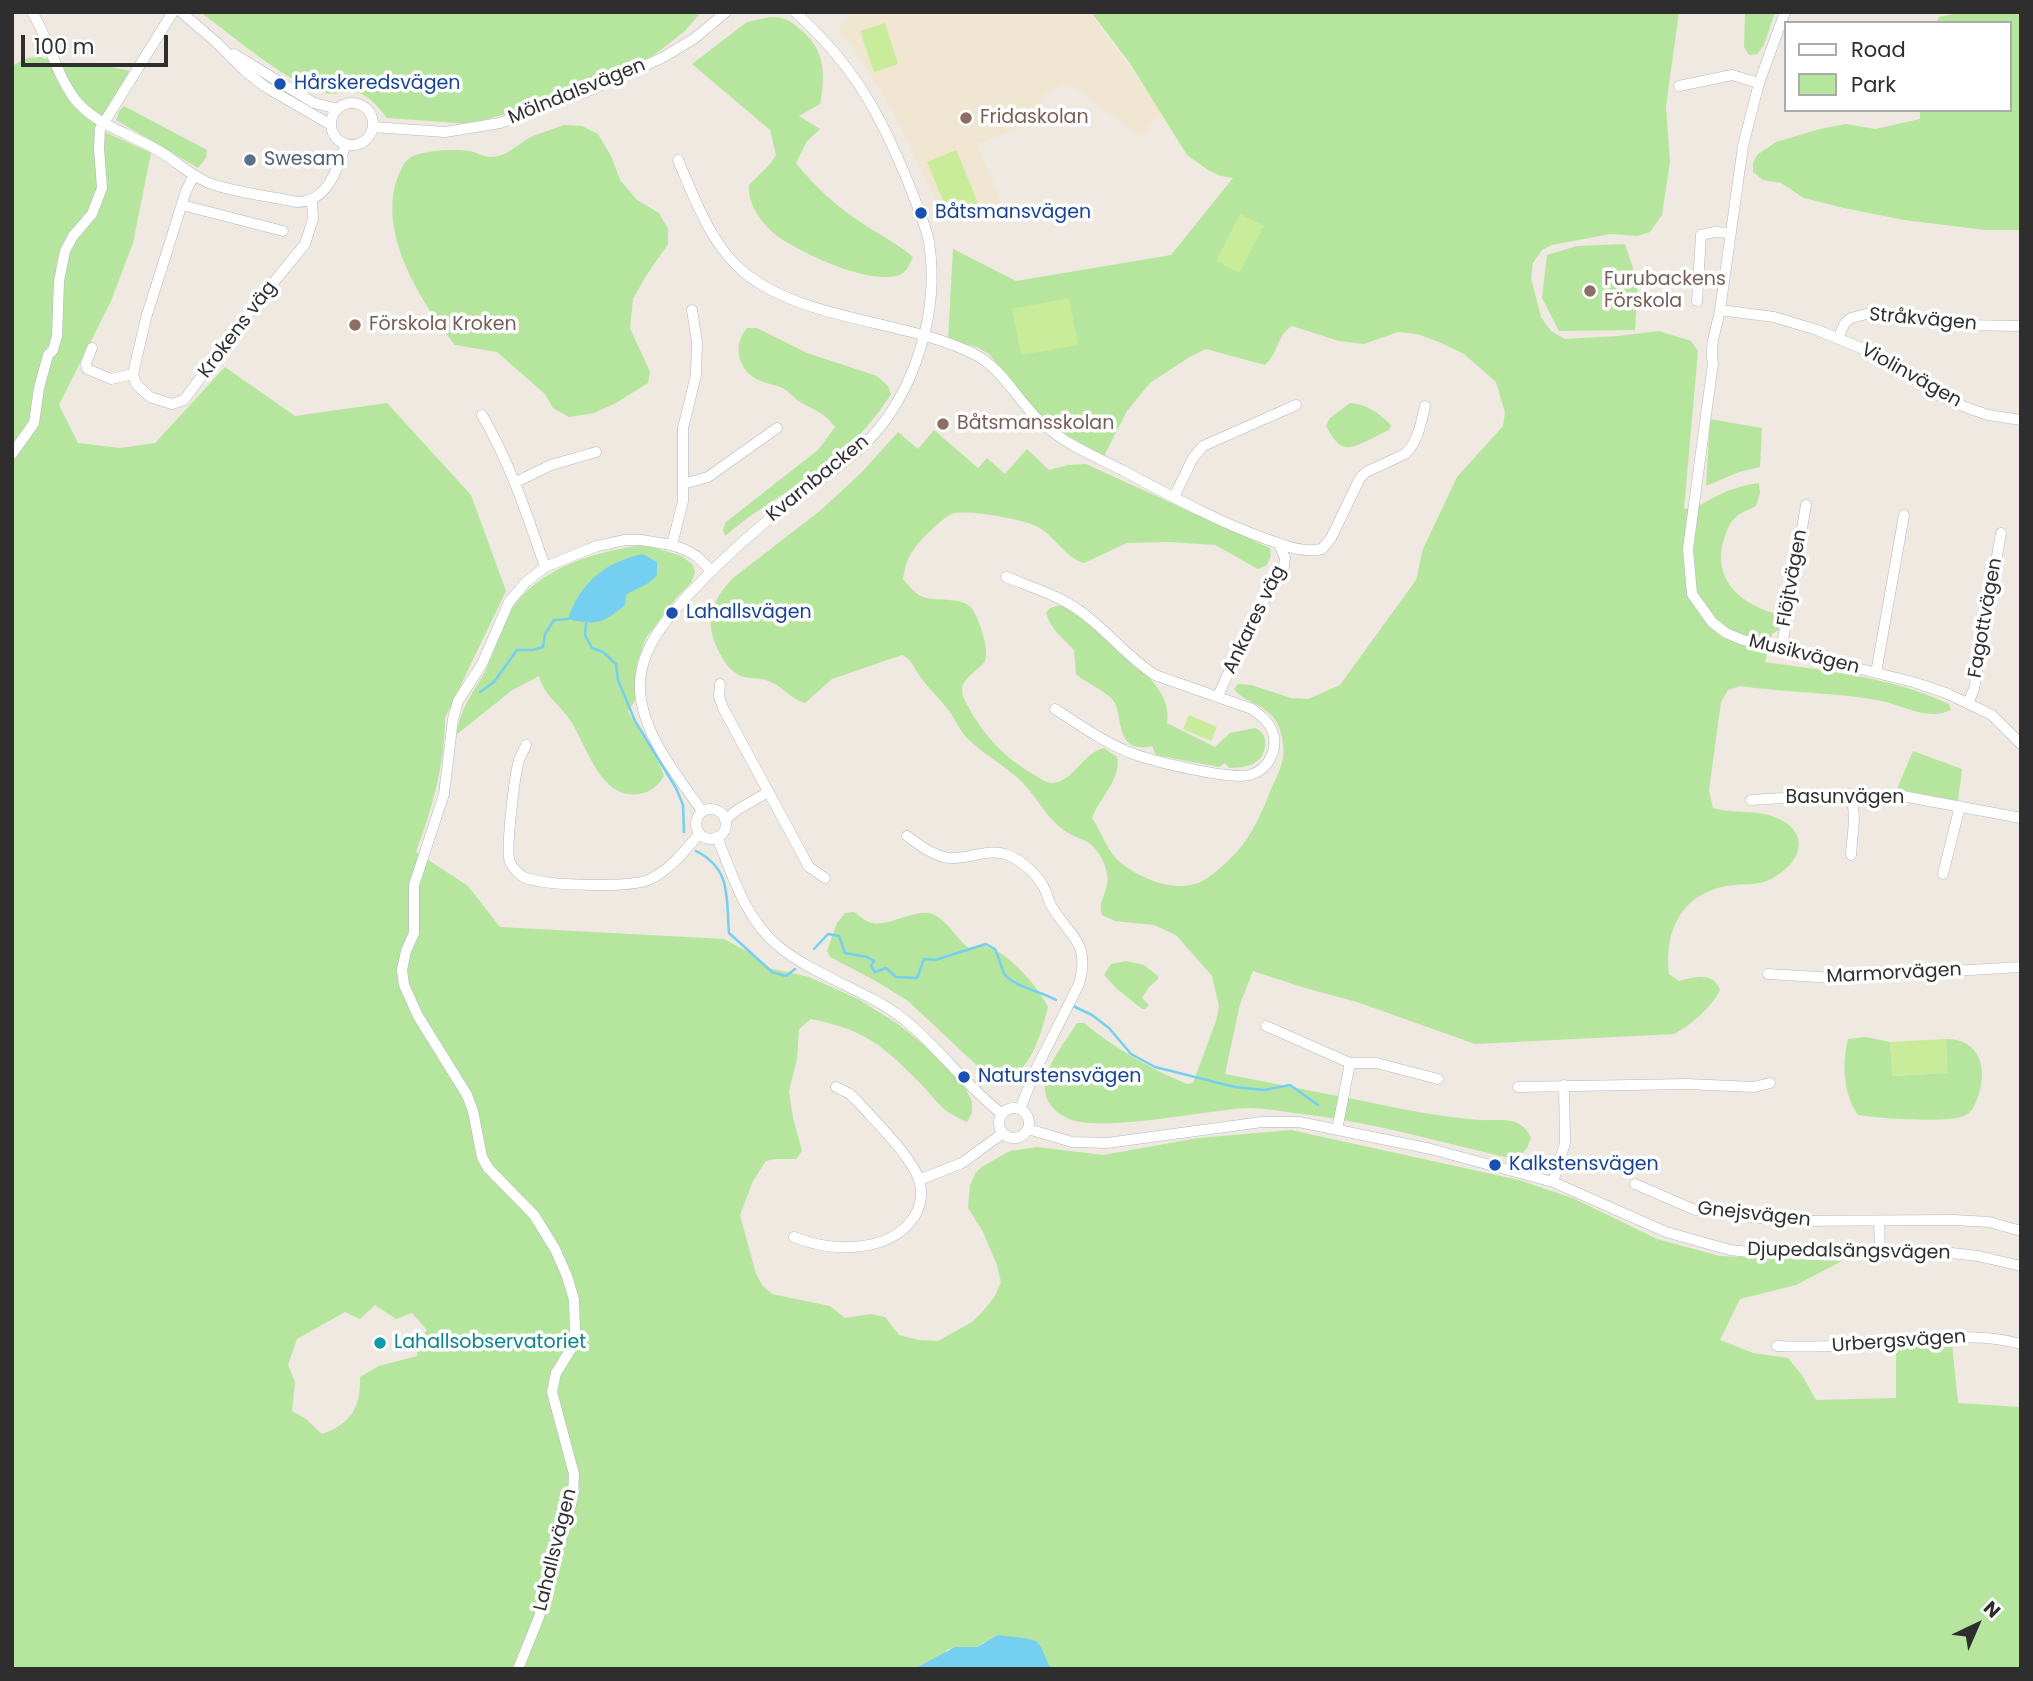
<!DOCTYPE html>
<html>
<head>
<meta charset="utf-8">
<style>
  body { margin:0 }
  #map { position:relative; width:2033px; height:1681px; overflow:hidden; background:#efe9e1; font-family:Poppins,sans-serif }
  canvas { display:block }
  .frame { position:absolute; inset:0; border:14px solid #2e2e2e; pointer-events:none }
  .legend { position:absolute; left:1784px; top:21px; width:228px; height:91px; box-sizing:border-box; background:#fff; border:2px solid #ababab; margin:0; padding:9px 12px; list-style:none; font-size:21px; color:#2e2e2e }
  .legend li { display:flex; align-items:center; gap:14px; height:35px }
  .legend b { width:35px; border:2px solid #ababab }
  .north { position:absolute; left:1942px; top:1590px; width:70px; height:70px; -webkit-text-stroke:5px #fff; paint-order:stroke; rotate:44deg; font-size:19px; font-weight:700; line-height:28px; text-align:center; color:#2e2e2e }
  .north::after { content:''; display:block; margin:auto; width:24px; height:32px; background:#2e2e2e; clip-path:polygon(50% 0,100% 100%,50% 72%,0 100%) }
  .scale { position:absolute; left:21px; top:35px; width:147px; height:32px; box-sizing:border-box; border:4px solid #2e2e2e; border-top:0; padding-left:9px; font-size:21px; line-height:24px; white-space:nowrap; color:#2e2e2e; -webkit-text-stroke:5px #fff; paint-order:stroke }
</style>
</head>
<body>
<div id="map">
<canvas width="2033" height="1681"></canvas>
<div class="frame"></div>
<ul class="legend">
<li><b style="height:9px;background:#fff"></b>Road</li>
<li><b style="height:19px;background:#b6e59e"></b>Park</li>
</ul>
<div class="north">N</div>
<div class="scale">100 m</div>
</div>
<script>
const ctx = document.querySelector('canvas').getContext('2d');
ctx.lineJoin = 'round';
function paint(path, color) { ctx.fillStyle = color; ctx.fill(path, 'evenodd'); }
function trace(path, color, width, dash) { ctx.strokeStyle = color; ctx.lineWidth = width; ctx.lineCap = dash ? 'butt' : 'round'; ctx.setLineDash(dash || []); ctx.stroke(path); }
function write(font, color, halo, rows, align = 'center') {
  ctx.font = font + ' Poppins,sans-serif'; ctx.lineWidth = 7; ctx.setLineDash([]); ctx.textBaseline = 'middle'; ctx.strokeStyle = halo; ctx.fillStyle = color; for (const [text, x, y, turn = 0] of rows) {
    ctx.save(); ctx.translate(x, y); ctx.rotate((+turn || 0) * Math.PI / 180); ctx.textAlign = isNaN(turn) ? turn : align; if (halo) ctx.strokeText(text, 0, 0); ctx.fillText(text, 0, 0); ctx.restore();
  }
}
const education = new Path2D(`
  M853,12H1089L1162,111L1141,137L1068,83L1046,93L1034,123L976,144L1003,204L948,224L894,113L853,47L838,30Z`);
const green = new Path2D(`
  M200,12H701L685,31L654,55L588,86L537,105L470,124L387,118C378,107 369,94 354,92C341,91 330,97 317,91C276,74 236,38 200,12Z
  M1091,12H1679L1666,106L1670,162L1662,215L1650,232L1638,236L1610,234L1552,245L1542,250L1533,263L1531,278L1541,317L1551,331L1565,339L1618,336L1659,331L1691,341L1698,351L1684,509C1701,507 1706,501 1721,494C1733,488 1746,485 1759,483L1760,493L1756,506C1750,509 1742,512 1737,516C1730,521 1726,532 1724,539C1711,581 1743,606 1781,615L1782,628L1772,634L1765,662C1827,671 1891,677 1949,704L1951,710C1928,721 1904,706 1882,701C1836,692 1787,693 1740,686L1728,690L1721,702L1709,790L1713,808C1734,814 1757,809 1777,818C1814,834 1799,866 1769,880C1757,886 1740,883 1727,886C1681,894 1664,931 1669,974L1679,981C1694,977 1713,971 1720,990C1711,1008 1692,1024 1674,1034L1475,1044L1357,1002L1305,988L1253,971L1240,1004L1225,1074C1271,1083 1317,1092 1363,1101C1402,1109 1440,1117 1480,1120C1501,1121 1521,1115 1531,1138L1527,1148L1518,1158H1509C1440,1142 1372,1122 1302,1114C1285,1112 1266,1108 1249,1108C1209,1109 1095,1135 1065,1117C1022,1092 1059,1052 1077,1023H1084C1116,1049 1149,1068 1187,1084L1193,1083L1216,1021L1219,1006L1212,976L1176,935L1154,925L1115,921L1102,915C1096,896 1117,889 1102,859C1090,837 1082,842 1065,831C1047,819 1037,797 1022,782C1006,766 984,755 968,739C960,731 956,721 950,712C940,699 928,688 919,675C913,667 912,659 902,655L832,679L805,703C791,699 785,689 773,683C759,676 752,680 741,676C732,672 727,666 722,657C703,626 709,603 733,578L821,510L862,472L898,432L918,449L934,430L978,468L987,458L1005,474L1027,449L1049,470L1068,465L1086,464L1270,548L1271,555L1267,565L1258,569L1215,545L1169,542L1127,543L1084,563C1064,557 1056,537 1038,527C1025,519 970,510 954,513C944,516 920,540 914,549C907,558 905,568 903,579C909,586 915,594 923,597C937,602 965,596 973,610C979,620 990,650 985,661C979,670 962,678 962,690C962,697 967,704 970,710C986,738 1005,758 1033,774C1038,777 1045,783 1052,783C1074,782 1082,753 1104,748L1117,757C1122,779 1099,798 1092,818C1101,831 1108,853 1121,863C1140,878 1170,891 1195,884C1204,882 1211,875 1218,870C1248,845 1258,822 1272,787C1276,778 1282,767 1283,757C1285,747 1281,729 1276,721C1267,705 1245,703 1234,689L1238,684L1251,685L1291,698L1308,699L1340,685L1416,580L1423,549L1457,477L1503,426L1505,413L1496,382L1464,354L1439,342L1417,334L1398,332L1364,344L1339,341L1292,326C1277,335 1278,354 1265,365L1206,349L1191,356L1150,383L1127,411L1104,456L1065,434L1041,417L989,354L977,347L948,341L953,249L1016,281L1171,255L1233,178L1221,176L1208,170L1187,155L1129,62Z
  M1745,12H1775L1764,45L1757,54L1749,55L1744,47Z
  M1963,12H2021V230H1986L1904,220L1844,208L1804,198L1781,183L1763,180L1753,172V163L1757,155L1776,142L1820,129L1846,124L1875,129L1920,119V110H2010V23H1936L1939,17Z
  M770,17C784,17 789,20 800,29C825,49 826,74 820,104L799,116L820,129L807,141L796,163C814,186 837,207 862,223C879,235 897,243 913,257C909,266 906,274 896,276C865,283 806,255 780,238C764,227 747,205 749,185L771,163L776,155L770,130L692,64L747,22Z
  M40,57L81,67L97,64L131,71L96,128L151,153L133,243L111,301L59,405L78,443L120,448L155,443L225,367L295,416L387,403L471,495L506,591L445,718C444,769 433,805 416,852L468,886L500,927L724,939L750,953L769,968L809,977L858,999L898,1024L924,1045L965,1087L972,1102V1113L967,1122C940,1111 937,1100 918,1081C880,1043 864,1030 811,1019L799,1029L797,1059L789,1091L793,1118L802,1151L796,1159H775L766,1161L753,1181L740,1215L756,1274L763,1286L772,1294L830,1306L845,1318L871,1314L885,1317L899,1335L919,1340L938,1341L972,1322L984,1310L995,1296L1001,1282L997,1265L983,1232L968,1208L970,1185L976,1172L983,1166L1010,1151L1037,1147L1103,1155L1198,1138L1291,1130L1519,1180L1575,1199L1657,1239L1720,1256L1842,1261L1796,1285L1740,1299L1720,1340L1753,1353L1788,1358L1802,1375L1816,1400L1896,1398V1348L1952,1344L1958,1403L2021,1407V1669H1052L1046,1662L1038,1643L1033,1640L1012,1638L984,1642L977,1647L948,1649L942,1655L914,1669H12V66L27,58ZM375,1305L396,1319L412,1313L427,1330L418,1342L417,1356L379,1366L360,1377C361,1407 351,1424 322,1434L306,1419L292,1411L295,1382L288,1365L297,1339L345,1312L360,1319Z
  M124,106L207,150L206,158L198,168L116,120L119,111Z
  M564,125L582,126L598,134L611,156L620,180L637,200L659,213L668,229V244L646,276L633,299L630,328L650,372L648,383L616,403L594,413L569,417L553,408L545,394L497,352L455,345C421,302 375,231 399,174C403,165 406,158 416,155C431,150 454,149 469,151C476,152 483,157 490,157C506,158 520,142 533,136C543,132 554,129 564,125Z
  M1625,244L1638,283L1635,330L1559,331L1542,298L1547,255L1577,246Z
  M747,328H757L807,353L877,376L888,386L891,394C874,422 843,455 816,473C785,493 753,512 725,536L723,530L726,522L818,450L835,427C825,413 814,410 800,402C794,398 789,392 783,388C776,385 768,384 761,381C739,372 731,348 747,328Z
  M1350,403C1367,404 1379,413 1391,425L1389,430C1383,433 1378,435 1373,438C1348,450 1341,454 1326,426L1330,418Z
  M1710,419L1762,428L1760,467L1739,472L1706,486Z
  M646,545L682,556L693,565L695,572L691,583L676,598L646,638L637,663L635,701L628,711C639,733 657,753 664,776C658,786 651,792 639,794C600,800 587,745 570,720C560,705 543,694 539,676L511,691L456,735C459,721 463,708 471,695C475,687 481,680 485,672C495,650 502,623 516,603C546,565 601,550 646,545Z
  M1061,605C1087,620 1107,640 1129,661C1139,670 1150,677 1157,687C1165,698 1169,710 1167,723L1215,747L1230,733L1255,728C1263,732 1266,737 1265,746C1263,765 1245,768 1229,768L1225,763L1219,767L1156,755L1152,746C1112,755 1125,713 1112,699C1102,689 1086,683 1076,674L1074,650C1063,638 1051,630 1046,613L1050,608Z
  M1913,751L1962,769L1958,801L1897,789Z
  M854,912C860,916 866,922 873,923C890,927 915,908 932,914C947,919 956,939 969,948C973,947 980,945 985,946C1008,952 1038,986 1048,1007C1041,1034 1033,1064 1009,1080L998,1079L985,1073L908,1001L874,980L830,957L827,951L837,923L845,913Z
  M1126,961L1144,965L1158,976V979L1149,987L1142,998L1149,1005L1145,1009H1142L1116,988L1104,975L1111,964Z
  M1866,1037L1890,1042L1893,1076L1947,1073L1946,1039C1980,1039 1988,1068 1978,1097C1975,1104 1973,1111 1966,1115C1951,1124 1877,1118 1858,1115C1843,1093 1842,1064 1848,1039Z`);
const pitch = new Path2D(`
  M885,23L898,64L874,72L860,31Z
  M956,150L981,210L952,222L927,162Z
  M1240,214L1264,226L1239,273L1216,261Z
  M1069,298L1078,345L1021,355L1012,309Z
  M1189,715L1217,727L1211,741L1183,729Z
  M1946,1039L1948,1073L1892,1076L1890,1042Z`);
const water = new Path2D(`
  M643,554L657,562V575C649,585 637,588 626,595L625,605C603,623 597,626 568,619C580,583 605,562 643,554Z
  M998,1635C1007,1637 1034,1637 1038,1643C1044,1649 1045,1661 1052,1669H914L955,1647H977Z`);
const stream = new Path2D(`
  M586,624L585,635L592,648L603,652L616,664L618,680L635,721L676,788L683,805L684,832
  M480,692L494,682L517,650H533L543,647L545,634L554,620L568,619
  M696,851C732,869 726,898 729,933L772,972L786,976L795,969
  M814,949L828,934L839,936L845,953L867,957L874,961L871,966L875,972L886,968L896,977L917,978L924,959L935,960L986,944L995,949C999,957 1001,969 1005,975C1014,986 1042,992 1056,1000
  M1073,1006L1092,1015L1109,1028L1131,1054L1155,1067L1235,1087L1264,1090L1290,1085L1318,1105`);
const minor = new Path2D(`
  M32,12C49,39 55,72 74,98C95,126 135,135 164,154C179,164 192,176 209,183C236,193 269,196 297,202C328,202 337,169 346,144
  M181,12L216,42L244,70L264,86L331,125
  M1785,12L1759,83L1743,146L1720,310C1717,327 1709,345 1713,363L1688,549L1692,594L1712,622L1726,633L1743,640L1913,682L1946,693L1992,715L2021,744
  M234,54L314,103L338,109
  M1679,86L1732,75L1759,83
  M331 124a21 21 0 1 1 42 0a21 21 0 1 1-42 0Z
  M373,127L445,132L500,123L593,89L662,58L695,38L726,12
  M678,160C695,199 711,246 745,273C804,321 906,320 974,354C1004,369 1019,404 1044,425C1067,445 1096,457 1122,470C1170,496 1230,528 1281,544C1294,549 1308,552 1322,549L1331,538L1360,478L1366,472L1405,454C1418,442 1421,423 1425,406
  M194,175L186,191L146,318L133,374L136,384L150,397L172,404L184,400L251,310L305,244L313,219L312,201
  M182,205L283,231
  M1697,301L1701,235L1715,232L1730,233
  M1720,310L1774,317L1817,330L1876,354L1938,395L1965,407L1988,415L2021,420
  M1838,338L1845,323L1851,318L1870,313L1957,325L2021,326
  M92,348L86,363L87,369L111,379L133,374
  M482,415C510,463 527,514 545,567
  M12,454L34,423L39,388L48,355L53,350L57,336L59,281L65,251L73,236L92,214L102,188L99,148L100,129L173,12
  M516,482L551,465L596,452
  M683,484L708,477L777,428
  M1174,497L1193,458L1203,446L1296,405
  M672,545L683,501V428L696,375L697,342L692,310
  M1006,577C1031,587 1058,595 1080,611C1107,630 1127,657 1155,675L1252,709C1265,718 1277,729 1274,748C1271,761 1263,771 1250,775C1230,780 1156,762 1134,754C1106,744 1080,725 1055,709
  M1781,651L1806,505
  M1876,673L1904,515
  M720,684L719,696L723,708L809,867L825,878
  M1218,696L1249,627L1284,566L1285,558L1279,544
  M1968,703L1974,689L2001,533
  M526,745C524,750 521,755 519,760C515,774 505,851 510,862C512,867 519,875 524,877C541,886 630,888 648,880C670,870 684,852 699,834
  M1849,794C1858,812 1852,835 1851,855
  M1751,800L1849,794L1897,795L2021,818
  M696 824a15 15 0 1 1 30 0a15 15 0 1 1-30 0Z
  M702,811C676,774 637,728 640,680C643,646 667,618 689,594C723,558 760,525 799,495C821,478 846,463 866,443C915,393 940,312 929,242C925,223 917,206 910,187C881,115 854,65 795,12
  M725,820L737,810L768,792
  M907,836C920,845 933,856 949,858C970,860 988,847 1008,855C1023,861 1040,877 1046,892C1048,897 1049,903 1052,907C1070,937 1091,942 1079,984L1037,1067L1020,1109
  M717,837C732,874 745,918 777,945C815,977 866,989 906,1021C940,1049 967,1087 1002,1114
  M1943,874L1960,806
  M1768,974L1834,978L2021,967
  M1266,1026L1350,1063H1376L1438,1079
  M1518,1087L1687,1084L1754,1087L1770,1083
  M999 1123a15 15 0 1 1 30 0a15 15 0 1 1-30 0Z
  M1028,1129L1072,1142L1107,1143L1262,1122H1299L1431,1149L1553,1182L1666,1232L1730,1250L1758,1253L1925,1250L1978,1256L2021,1266
  M1337,1130L1350,1063
  M919,1180L962,1163L1003,1133
  M1553,1182L1565,1143L1564,1085
  M1635,1184L1695,1210L1784,1221L1954,1220L1989,1222L2021,1231
  M1879,1222L1880,1249
  M794,1237C831,1252 889,1254 914,1217C921,1206 923,1192 919,1180C912,1157 876,1122 859,1103L850,1094L836,1087
  M1777,1346C1819,1348 1860,1345 1902,1341C1943,1338 1981,1333 2021,1344
  M518,1669L539,1617L573,1497L574,1474L552,1392L556,1373L574,1344L575,1331L574,1300L567,1276L555,1249L534,1215L488,1168L482,1157L473,1111L467,1095L418,1016L404,985L402,970L406,951L414,933V885L444,794L453,719L458,701L482,664L509,602L525,583L545,567L597,546L625,540H641L672,545L686,550L696,556L712,571`);
const markers = [
  [280,84,7,"#1a4fb4"],
  [966,118,7,"#8d6e63"],
  [250,160,7,"#5c6f8a"],
  [921,213,7,"#1a4fb4"],
  [1590,291,7,"#8d6e63"],
  [355,325,7,"#8d6e63"],
  [943,424,7,"#8d6e63"],
  [672,613,7,"#1a4fb4"],
  [964,1077,7,"#1a4fb4"],
  [1495,1165,7,"#1a4fb4"],
  [380,1343,7,"#0f9aa8"]
];
const transitNames = [
  ["Hårskeredsvägen",294,84],
  ["Båtsmansvägen",935,213],
  ["Lahallsvägen",686,613],
  ["Naturstensvägen",978,1077],
  ["Kalkstensvägen",1509,1165]
];
const streetNames = [
  ["Mölndalsvägen",577,92,-22],
  ["Stråkvägen",1923,320,5],
  ["Krokens väg",238,330,-53],
  ["Violinvägen",1911,376,29],
  ["Kvarnbacken",818,479,-39],
  ["Flöjtvägen",1793,578,-80],
  ["Fagottvägen",1986,618,-80],
  ["Ankares väg",1255,620,-64],
  ["Musikvägen",1804,655,14],
  ["Basunvägen",1845,798],
  ["Marmorvägen",1894,974,-3],
  ["Gnejsvägen",1754,1215,6],
  ["Djupedalsängsvägen",1849,1252,1],
  ["Urbergsvägen",1899,1342,-4],
  ["Lahallsvägen",556,1550,-76]
];
const educationNames = [
  ["Fridaskolan",980,118],
  ["Furubackens",1604,280],
  ["Förskola",1604,302],
  ["Förskola Kroken",369,325],
  ["Båtsmansskolan",957,424]
];
const serviceNames = [
  ["Swesam",264,160]
];
const cultureNames = [
  ["Lahallsobservatoriet",394,1343]
];
paint(education, '#f0e6d1');
paint(green, '#b6e59e');
paint(pitch, '#c9ec9a');
paint(water, '#75cff0');
trace(stream, '#75cff0', 2.5);
trace(minor, '#b4b7c1', 11);
trace(minor, '#fff', 10);
for (const [x, y, r, color] of markers) { const dot = new Path2D(); dot.arc(x, y, r, 0, 2 * Math.PI); ctx.fillStyle = color; ctx.fill(dot); trace(dot, '#fff', 2.5); }
write('19px', '#164399', '#fff', transitNames, 'left');
write('19px', '#2e2e2e', '#fff', streetNames);
write('19px', '#785e54', '#fff', educationNames, 'left');
write('19px', '#4e5e75', '#fff', serviceNames, 'left');
write('19px', '#0d838f', '#fff', cultureNames, 'left');
</script>
</body>
</html>
